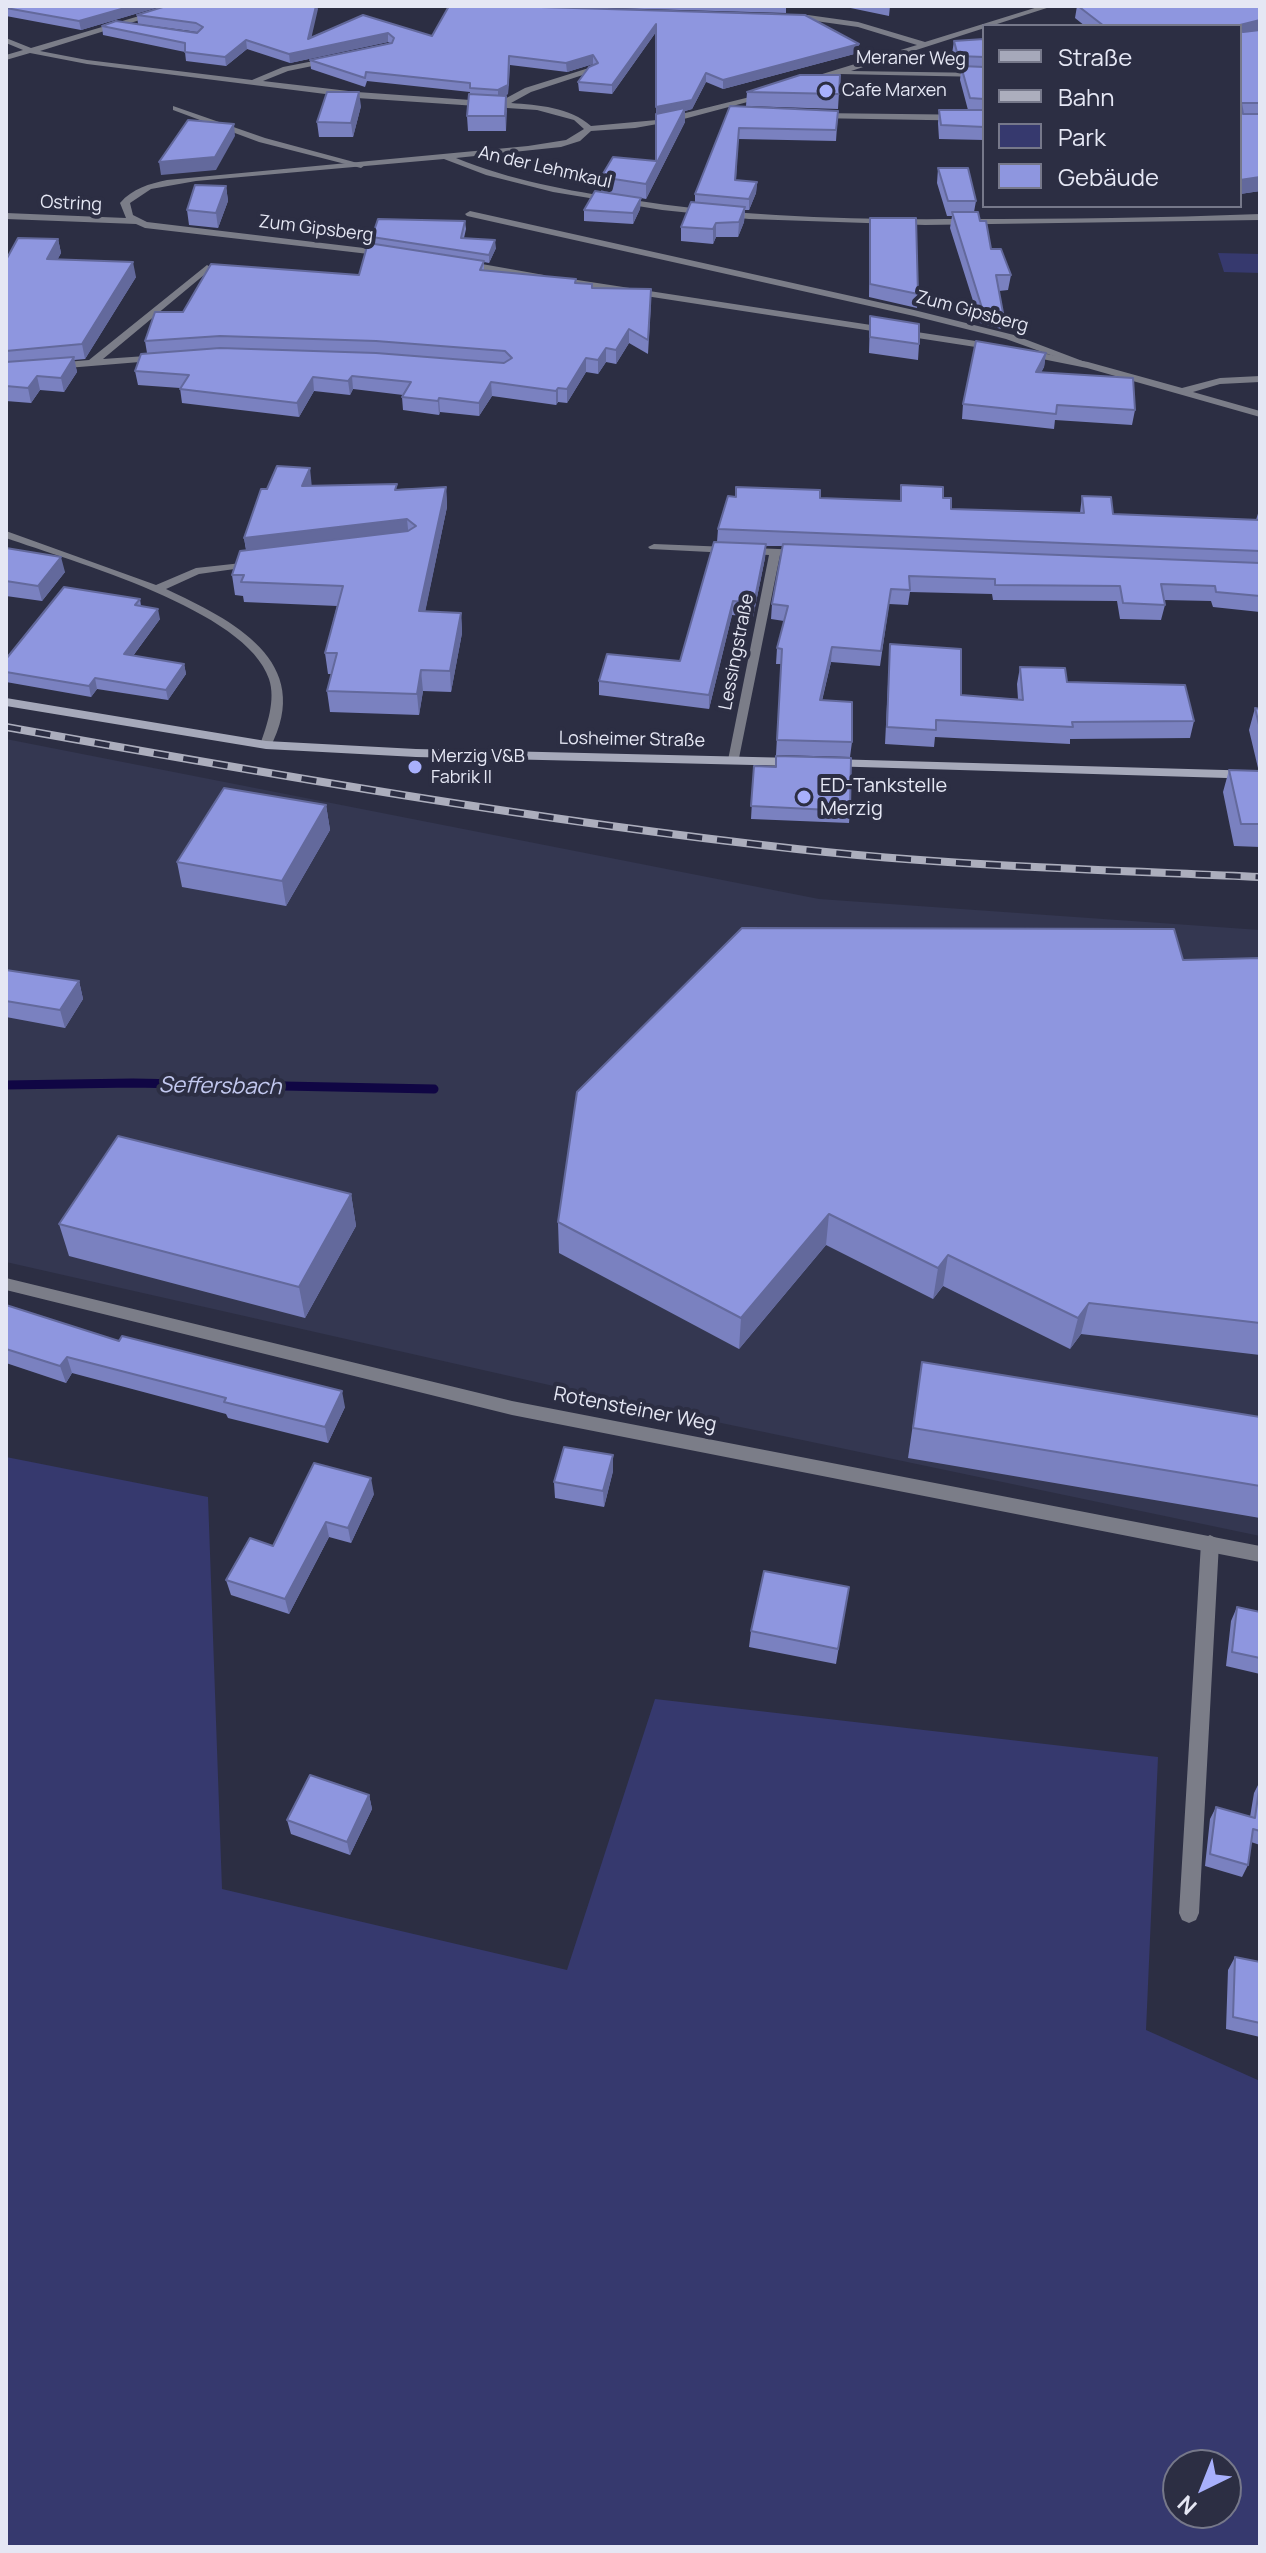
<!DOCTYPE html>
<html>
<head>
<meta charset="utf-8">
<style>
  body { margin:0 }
  #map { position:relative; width:1266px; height:2553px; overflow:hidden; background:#2c2e43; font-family:Manrope,sans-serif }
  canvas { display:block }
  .frame { position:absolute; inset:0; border:8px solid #e5e7f4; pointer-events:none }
  .legend { position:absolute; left:982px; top:24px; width:260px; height:184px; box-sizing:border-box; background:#2c2e43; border:2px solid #76788a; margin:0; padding:10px 14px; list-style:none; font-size:24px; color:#e5e7f4 }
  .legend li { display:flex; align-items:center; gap:16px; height:40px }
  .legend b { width:40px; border:2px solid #76788a }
  .north { position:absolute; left:1162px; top:2449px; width:80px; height:80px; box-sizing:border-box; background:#2c2e43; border:2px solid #76788a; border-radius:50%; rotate:223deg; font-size:22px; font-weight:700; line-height:32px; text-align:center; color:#e5e7f4 }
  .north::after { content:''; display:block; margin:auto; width:28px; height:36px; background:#a8b0fc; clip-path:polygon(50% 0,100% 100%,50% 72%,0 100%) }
</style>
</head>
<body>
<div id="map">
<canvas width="1266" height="2553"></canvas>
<div class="frame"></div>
<ul class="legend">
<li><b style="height:10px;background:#a6a9ba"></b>Straße</li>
<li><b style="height:10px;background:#acaebd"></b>Bahn</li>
<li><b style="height:22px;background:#36396e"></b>Park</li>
<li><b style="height:22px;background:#8e96df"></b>Gebäude</li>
</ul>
<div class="north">N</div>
</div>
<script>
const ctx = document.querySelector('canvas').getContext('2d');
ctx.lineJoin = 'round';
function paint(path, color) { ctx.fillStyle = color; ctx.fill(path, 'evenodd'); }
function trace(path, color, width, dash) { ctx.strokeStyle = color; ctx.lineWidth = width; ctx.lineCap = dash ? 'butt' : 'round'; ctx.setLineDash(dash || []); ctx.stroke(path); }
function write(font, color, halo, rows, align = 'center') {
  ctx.font = font + ' Manrope,sans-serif'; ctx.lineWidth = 8; ctx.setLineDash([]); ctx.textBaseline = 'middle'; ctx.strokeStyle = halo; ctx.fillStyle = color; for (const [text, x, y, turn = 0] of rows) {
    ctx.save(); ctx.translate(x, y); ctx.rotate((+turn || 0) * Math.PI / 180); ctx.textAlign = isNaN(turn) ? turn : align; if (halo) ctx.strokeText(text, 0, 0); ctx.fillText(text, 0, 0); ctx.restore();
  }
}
const built = new Path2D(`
  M6,739L819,899L1260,930V1536L664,1411L6,1262Z`);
const green = new Path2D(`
  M1218,253L1260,254V273L1224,272Z
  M6,1457L208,1497L222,1889L567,1970L655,1699L1158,1757L1146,2030L1260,2081V2547H6ZM1178,2465H1226V2513H1178Z`);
const stream = new Path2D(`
  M6,1085L133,1083L434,1089`);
const lane = new Path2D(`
  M173,106L265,138L365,165L361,168L259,142L173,110Z
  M470,211L914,310L1014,335L1093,365L1084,367L1006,339L914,316L467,216L465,214Z
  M1210,1535L1216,1538L1219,1543L1199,1913L1196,1920L1189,1923L1182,1920L1179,1913L1201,1543L1204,1538Z`);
const street = new Path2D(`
  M173,6H185L40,51L87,60L252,80L283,67L329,58L332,62L288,71L263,81L357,92L499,102L525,88L592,67L595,71L531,92L511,103C538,105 570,107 591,126L657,120L770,92V96L680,120L635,128L591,131L580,141L561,147L456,158C510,180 568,191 626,199C738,217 850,220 964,219C1062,219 1161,218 1260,214V220L925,225L749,219L662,210L553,192L486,175L444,159L196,181L151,189L130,203L133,215L147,222L389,251L391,253L386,256L145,228L136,224L6,219V213L126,218L120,203C133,188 149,184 167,180L528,146L566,140L584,129L574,120L537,110L357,98L87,64L30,53L6,60V55L23,50L6,43V38L31,48Z
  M1041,6H1053L851,71L984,73V77L839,74L806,83V79L917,45L858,27L787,17L791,15H808L858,22L925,42Z
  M817,113L984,115V121L814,118V114Z
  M465,261L544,275L549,278L544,281L462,266V262Z
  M207,265L212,268L210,270L103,359L160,355L165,358L164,360L55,369L50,366L55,363L89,360Z
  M571,279L995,344L1000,347L995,350L568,284L566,282Z
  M1026,350L1088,362L1182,388L1220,378L1260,376V382L1220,384L1193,392L1260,411V417L1087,368L1022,355L1021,353Z
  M6,531L156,585L196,568L260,561V565L256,566L199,574L166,589C232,620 316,661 270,748H262L260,745C267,725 276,700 269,679C247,610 71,561 6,538Z
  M654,544L803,550L809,553L803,556L780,555L738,763H730L728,760L769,555L650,549L648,547Z
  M6,1278L512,1401L1260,1546V1562L512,1415L6,1290Z`);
const secondary = new Path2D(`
  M6,698L266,741L416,749L795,758L801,762L795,766L416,757L266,749L6,706Z
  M830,759L1260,771V779L826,766V760Z`);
const rail = new Path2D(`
  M6,727C269,774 532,820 797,849C951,866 1106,870 1260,877`);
const wall = new Path2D(`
  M6,6H162L81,30L6,16Z
  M166,6H317L311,37L363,15L432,36L449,6L858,53L723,89L706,82L692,109L685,111V122L646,199L641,198L640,209L633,224L584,221V210L601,192V177L656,161V32L612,94L579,91L578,82L593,64L567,72L510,65L508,94L503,96H506V131H468L467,116L470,92L367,81L365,87L311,69L310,60L390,43L388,42L290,63L247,49L226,66L186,61L185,52L103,35L102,26L198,32L138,24L137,15Z
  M538,6H786V13Z
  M841,6H890L889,16Z
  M1077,6H1260V191L1240,194V26H1085L1075,18Z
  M984,39V140L939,139L938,123L939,110H968L960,80L961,70H957L952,54L954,41Z
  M840,75L838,109L746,106L747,92Z
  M361,106L353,137H319L317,122Z
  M730,106L838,111L836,141L738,139L736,180L757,182L756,193L749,210H745L744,222L738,237H716L713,244L681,241V227L695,202V194Z
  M938,168L976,201L974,212L980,221L991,249L1011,275L1008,290L999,291L1003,313L1001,329L980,323L950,228L952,216H947L937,183Z
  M226,186L228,201L218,228L189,225L187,210Z
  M870,218L918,294L917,308L869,297Z
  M465,221L466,229L464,238L496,248L489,263L484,262V270L576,283L651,302L648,354L629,343L616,364L606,362L598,374L586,372L567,403L558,402L556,405L492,396L479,416L440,412L439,415L403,410L402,397L403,395L353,389L350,395L314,391L299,417L182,403L180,388L138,385L135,371L147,353L145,341L183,312L359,275L373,244L372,237Z
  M58,239L61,253L57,260L136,277L85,359L74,360L77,372L64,392L40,390L31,403L6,401V260Z
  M870,316L919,344L918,360L869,353Z
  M1046,353L1044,367L1041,372L1135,410L1132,425L1055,420L1054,429L962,419L963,404Z
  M901,485L943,498L951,509L1080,513L1082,496L1113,514L1256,520L1260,507V612L1213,607L1211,601L1164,600L1165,605L1161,620L1120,619L1117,601L993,600L992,594L910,592L908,605L889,604L880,666L831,662L822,701L852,742L850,757L776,755L781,664H776L777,648L784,621L771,619L772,604L783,546H766L765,558L753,617L732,615L709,709L599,695V681L680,661L717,542L718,529L820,498L900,501Z
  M312,486L398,489L446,487L447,507L425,611L461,613L462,633L451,692L423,691L419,715L330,712L327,691L332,674H328L325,653L337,606L244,602L243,596L235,595L232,575L246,550L244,538L267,489Z
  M6,548L65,572L42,601L6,596Z
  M140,599L141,606L160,619L133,656L184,664L186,674L168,700L97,689L91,697L6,682V659Z
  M890,644L961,695L1018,699L1017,684L1020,667L1194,721L1190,738L1070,739V744L935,737L934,747L885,744Z
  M1255,708L1260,709V769L1258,768L1249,730Z
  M754,766L776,767L850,811L849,823L751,819Z
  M1229,770L1260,771V847L1234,846L1223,792Z
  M326,805L330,830L286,906L182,887L177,862Z
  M1260,958V1355L1081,1334L1070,1349L943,1286L933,1299L826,1245L739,1349L559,1253L558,1222L1183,960Z
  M6,970L79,981L83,999L65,1028L6,1017Z
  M351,1194L356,1226L305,1318L69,1256L59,1224Z
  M6,1305L119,1341L345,1407L328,1443L228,1418L226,1414L72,1373L66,1383L6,1363Z
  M922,1362L1260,1417V1518L908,1458Z
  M613,1471L604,1507L555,1498L554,1482Z
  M374,1494L351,1543L329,1537L289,1614L231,1595L226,1580L273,1546Z
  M849,1587L836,1664L749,1647L751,1631Z
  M1237,1607L1260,1612V1674L1226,1666L1231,1621Z
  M1260,1781V1845L1251,1842L1248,1865L1242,1877L1205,1866L1210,1819L1216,1807L1250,1817L1254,1793Z
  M369,1795L372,1809L350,1855L291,1834L287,1820Z
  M1235,1957L1260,1962V2037L1226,2029L1228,1970Z`);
const shadedWall = new Path2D(`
  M132,6H162L81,30L79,21Z
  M316,6H317L318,9L309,48L308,39Z
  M1260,20V33L1240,37V25Z
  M656,24V32L612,94V85Z
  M388,33V42L290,63L289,54Z
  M246,40L247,49L226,66L225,57Z
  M859,44L858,53L723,89V80Z
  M593,55V64L567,72L566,63Z
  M509,56L508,94L498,99V90Z
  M706,73V82L692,109L685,111V122L646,199V184L684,111L656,116V107Z
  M359,92L361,106L353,137L351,123Z
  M506,96L507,111L506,131L505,116Z
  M234,124L235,136L216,170L161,175L159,162Z
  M1260,177V191L1240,194V180Z
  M757,182L756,193L749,210V199Z
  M226,186L228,201L218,228L216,213Z
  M641,198L640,209L633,224V213Z
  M745,207L744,222L738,237L739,222Z
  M716,223V237L713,244V229Z
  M58,239L61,253L50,274L47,259Z
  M495,240L496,248L489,263V255Z
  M133,262L136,277L85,359L82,344Z
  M629,329V343L616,364V350Z
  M606,348V362L598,374V360Z
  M1046,353L1044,367L1034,387L1036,372Z
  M74,357L77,372L64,392L61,378Z
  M586,358V372L567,403V389Z
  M37,376L40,390L31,403L28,388Z
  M352,376L353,389L350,395L348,381Z
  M313,377L314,391L299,417L297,403Z
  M491,382L492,396L479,416V403Z
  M558,388V402L556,405V391Z
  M439,398L440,412L439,415L438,401Z
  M310,468L312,488L302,486Z
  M446,487L447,507L421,632L419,611Z
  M407,519L409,539L248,559L244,538Z
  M766,544L765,558L753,617L754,603Z
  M61,557L65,572L42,601L38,586Z
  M733,601L732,615L709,709V695Z
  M158,609L160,619L126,665L124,654Z
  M461,613L462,633L451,692L450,671Z
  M832,647L831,662L818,716L820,700Z
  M184,664L186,674L168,700L166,690Z
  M421,670L423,691L419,715L417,694Z
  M95,678L97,689L91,697L89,686Z
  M326,805L330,830L286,906L282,881Z
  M79,981L83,999L65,1028L60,1010Z
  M351,1194L356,1226L305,1318L299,1287Z
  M829,1214L826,1245L739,1349L741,1318Z
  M948,1255L943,1286L933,1299L938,1268Z
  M1089,1303L1081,1334L1070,1349L1078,1318Z
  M67,1357L72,1373L66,1383L60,1366Z
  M342,1391L345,1407L328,1443L325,1427Z
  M613,1455V1471L604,1507L603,1491Z
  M371,1478L374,1494L351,1543L348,1528Z
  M326,1522L329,1537L289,1614L285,1599Z
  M369,1795L372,1809L350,1855L347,1842Z`);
const building = new Path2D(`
  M6,6H132L79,21L6,8Z
  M166,6H316L308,39L363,15L432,36L449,6H508L805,15L859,44L723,80L706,73L692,100L656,107V24L612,85L578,82L589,67L598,63L593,55L566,63L509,56L508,85L498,90L470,88V83L366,72L365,78L310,60L392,43L394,38L388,33L289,54L246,40L225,57L185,52V43L102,26L116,21L197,33L203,27L196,23L137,15Z
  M1078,6H1260V20L1240,25L1243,32L1260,30V103H1241L1243,114H1260V177L1240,180V26H1104Z
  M984,39V57L958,56L954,41Z
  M961,66L984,67V99L970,98Z
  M800,75H840L839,94L747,92Z
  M327,92H359L351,123L317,122Z
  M469,94L506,96L505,116H467Z
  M730,106L838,111L836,130L739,128L735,180L757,182L749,199L695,194Z
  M685,108L646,184L601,177L613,157L656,161V114Z
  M939,110H984V127L941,125Z
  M188,120L234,124L215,157L159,162Z
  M938,168H968L976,201H948Z
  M195,185L226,186L216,213L187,210Z
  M595,191L641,198L633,213L584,210Z
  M691,202L745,207L739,222L716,223L713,229L681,227Z
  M952,212H978L980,221H986L991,249H1001L1011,275H996L1003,313L982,308Z
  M870,218H916L918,294L870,284Z
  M378,219L465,221L461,238L495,240L489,255L372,237Z
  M18,238L58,239L47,259L133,262L82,344L6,351V260Z
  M368,243L484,261L480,270L576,279L575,283L592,284V288L651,289L648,340L629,329L616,350L606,348L598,360L586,358L567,389L558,388L556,391L491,382L479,403L439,398L438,401L402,397L411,382L352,376L348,381L313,377L297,403L180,389L189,375L135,371L141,354L220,348L376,353L504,363L512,358L505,351L376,341L220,336L145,341L155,312H183L211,264L359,275Z
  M870,316L919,324V344L870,337Z
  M976,341L1046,353L1036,372L1133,378L1135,410L1057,405L1056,414L963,404Z
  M74,357L61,378L37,376L28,388L6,386V362Z
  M277,466L310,468L302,486L397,484L395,490L446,487L419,611L461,613L450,671L421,670L417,694L327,691L337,653H325L343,586L241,582L244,575H232L240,551L408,531L416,526L407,519L244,538L261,489H267Z
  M901,485L943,487V498H951V509L1084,513L1082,496L1111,497L1113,514L1260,520V551L718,529L728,496L736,497V487L820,490V498L901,501Z
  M714,542L766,544L754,603L733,601L709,695L599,681L607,654L680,661Z
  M783,544L1260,563V596L1216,592L1215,586L1161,584L1165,605L1123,603L1120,586L995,585V579L909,576L910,590L891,589L881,651L832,647L820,700L852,702V742L777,740L782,649L777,648L788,606L772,604Z
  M6,548L61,557L38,586L6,581Z
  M64,587L140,599L135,605L158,609L124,654L184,664L166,690L95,678L89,686L6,672V659Z
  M890,644L961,649V695L1023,700L1020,667L1065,668L1067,682L1185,685L1194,721L1072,722L1073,727L936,720V730L887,727Z
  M1255,708L1260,709V729Z
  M776,756L851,758L850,811L751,806L754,766L776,767Z
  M1229,770L1260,771V824H1241Z
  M224,788L326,805L282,881L177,862Z
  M742,928L1174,929L1183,960L1260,958V1323L1089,1303L1078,1318L948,1255L938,1268L829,1214L741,1318L558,1222L577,1092Z
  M6,970L79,981L60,1010L6,1001Z
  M118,1136L351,1194L299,1287L59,1224Z
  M6,1305L119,1341L122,1336L342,1391L325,1427L224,1402L226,1398L67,1357L60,1366L6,1349Z
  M922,1362L1260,1417V1486L913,1428Z
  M564,1447L613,1455L603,1491L554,1482Z
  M314,1463L371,1478L348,1528L326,1522L285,1599L226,1580L250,1538L273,1546Z
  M764,1571L849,1587L838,1649L751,1631Z
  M1237,1607L1260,1612V1658L1232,1652Z
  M310,1775L369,1795L347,1842L287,1820Z
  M1260,1782V1831L1253,1829L1248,1865L1210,1854L1216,1807L1255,1818Z
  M1235,1957L1260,1962V2023L1233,2017Z`);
const markers = [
  [826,91,8,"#a8b0fc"],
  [415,767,8,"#a8b0fc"],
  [804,797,8,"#a8b0fc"]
];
const farStreetnames = [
  ["Meraner Weg",911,59,1],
  ["An der Lehmkaul",545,168,13],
  ["Ostring",71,204,3],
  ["Zum Gipsberg",316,229,7],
  ["Zum Gipsberg",972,312,15],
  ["Lessingstraße",737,652,-79],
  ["Losheimer Straße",632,740,1]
];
const farPoinames = [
  ["Cafe Marxen",842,91],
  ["Merzig V&B",431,757],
  ["Fabrik II",431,778]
];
const poiNames = [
  ["ED-Tankstelle",820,786],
  ["Merzig",820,809]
];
const streetNames = [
  ["Rotensteiner Weg",635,1410,11]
];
const waterNames = [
  ["Seffersbach",220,1087,1]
];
paint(built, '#343751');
paint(green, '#36396e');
trace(stream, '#100644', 9);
paint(lane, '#7b7d88');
paint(street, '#7b7d88');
paint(secondary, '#a6a9ba');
trace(rail, '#acaebd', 8);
trace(rail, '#2c2e43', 5, [15]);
paint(wall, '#7a81c0');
paint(shadedWall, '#63699c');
paint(building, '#8e96df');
trace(building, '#63699c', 2);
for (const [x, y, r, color] of markers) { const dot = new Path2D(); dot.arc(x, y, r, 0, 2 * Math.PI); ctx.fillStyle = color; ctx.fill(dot); trace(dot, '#2c2e43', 3); }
write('18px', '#e5e7f4', '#2c2e43', farStreetnames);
write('18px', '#e5e7f4', '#2c2e43', farPoinames, 'left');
write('20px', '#e5e7f4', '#2c2e43', poiNames, 'left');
write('20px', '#e5e7f4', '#2c2e43', streetNames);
write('italic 22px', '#c2c8ef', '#2c2e43', waterNames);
</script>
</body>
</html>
